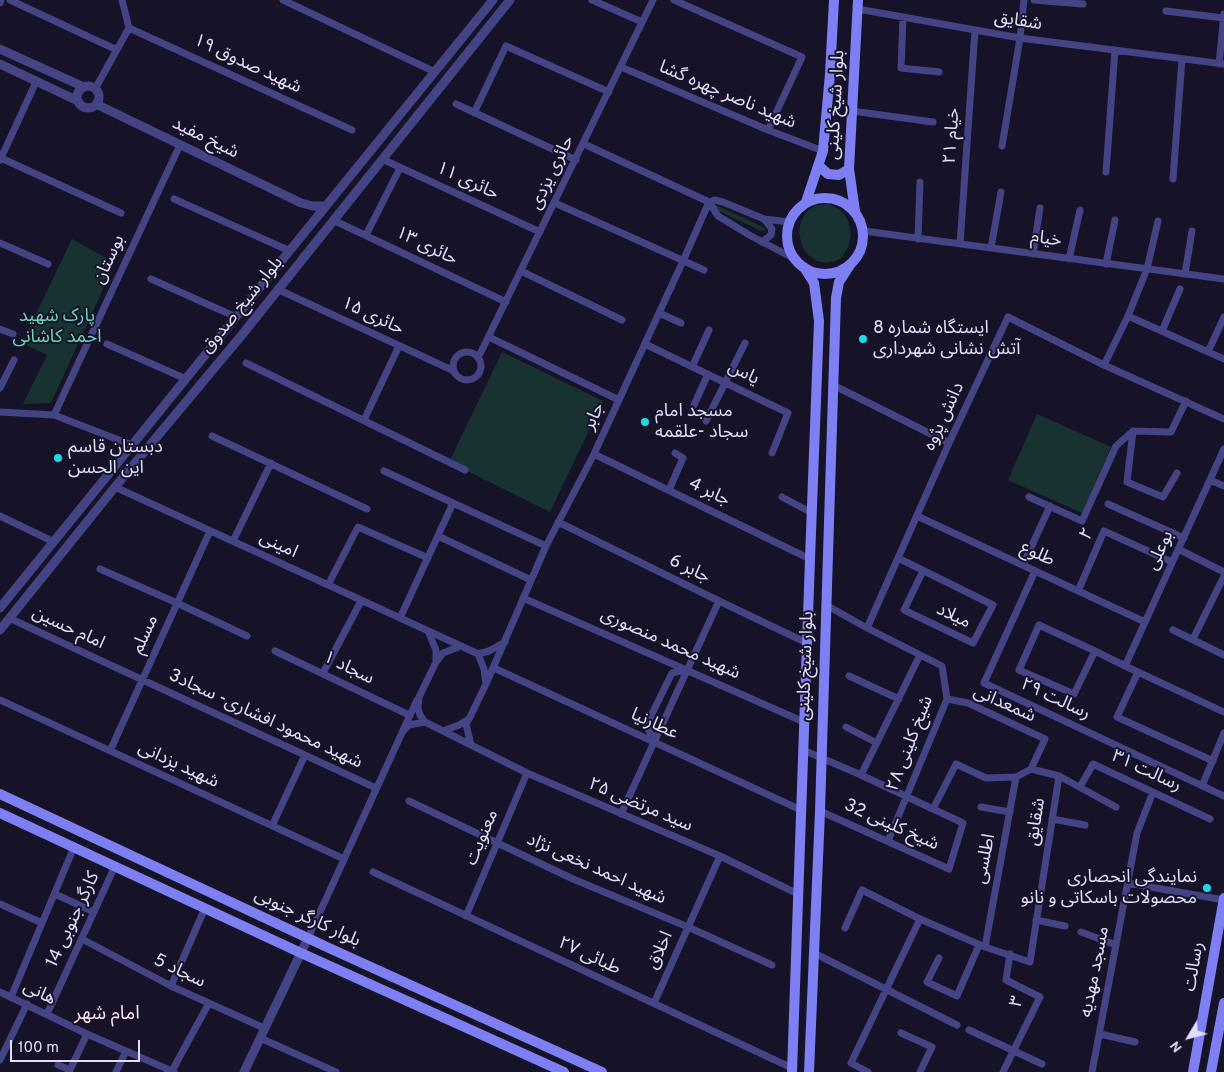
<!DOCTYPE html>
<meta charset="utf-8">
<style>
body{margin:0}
#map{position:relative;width:1224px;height:1072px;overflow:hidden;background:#161329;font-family:Overpass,sans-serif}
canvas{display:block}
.north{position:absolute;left:1164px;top:1012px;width:50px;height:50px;-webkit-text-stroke:4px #161329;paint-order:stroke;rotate:233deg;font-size:14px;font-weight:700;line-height:20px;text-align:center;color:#e1defc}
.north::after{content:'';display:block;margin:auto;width:18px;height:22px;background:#e1defc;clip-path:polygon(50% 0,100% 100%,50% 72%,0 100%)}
.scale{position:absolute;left:10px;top:1040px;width:130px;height:22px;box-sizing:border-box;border:2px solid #e1defc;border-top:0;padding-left:6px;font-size:15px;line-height:18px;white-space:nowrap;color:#e1defc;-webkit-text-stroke:4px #161329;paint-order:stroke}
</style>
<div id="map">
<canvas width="1224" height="1072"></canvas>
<div class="north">N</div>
<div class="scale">100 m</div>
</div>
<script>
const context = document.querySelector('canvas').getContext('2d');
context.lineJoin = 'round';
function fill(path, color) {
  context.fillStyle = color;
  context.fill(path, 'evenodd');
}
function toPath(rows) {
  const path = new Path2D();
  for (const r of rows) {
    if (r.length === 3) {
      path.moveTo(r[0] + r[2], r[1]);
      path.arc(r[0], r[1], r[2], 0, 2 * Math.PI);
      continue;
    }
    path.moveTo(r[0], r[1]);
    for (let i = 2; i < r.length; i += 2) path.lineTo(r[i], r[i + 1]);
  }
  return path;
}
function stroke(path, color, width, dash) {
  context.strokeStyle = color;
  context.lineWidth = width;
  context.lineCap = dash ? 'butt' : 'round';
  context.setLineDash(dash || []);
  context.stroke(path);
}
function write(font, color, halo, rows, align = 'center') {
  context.font = font + ' Overpass,"Noto Sans Arabic",sans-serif';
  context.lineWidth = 4;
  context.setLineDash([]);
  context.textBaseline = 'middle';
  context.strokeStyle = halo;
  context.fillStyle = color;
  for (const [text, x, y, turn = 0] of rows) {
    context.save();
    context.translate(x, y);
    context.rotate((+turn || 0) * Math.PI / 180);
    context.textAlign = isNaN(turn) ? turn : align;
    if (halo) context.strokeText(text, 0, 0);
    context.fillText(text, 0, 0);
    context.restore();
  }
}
const green = toPath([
 [829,204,840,210,845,215,848,221,851,235,848,247,842,257,836,261,826,263,817,261,808,255,802,246,799,232,801,221,807,211,817,205],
 [716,205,765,228,766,230,761,231,713,208,713,206],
 [72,239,115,263,51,403,23,404,47,355,22,343],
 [502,352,603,401,550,512,449,462],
 [1037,414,1111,447,1082,513,1008,480]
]);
const minor = toPath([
 [10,0,117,50],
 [283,0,435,72],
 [592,0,642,22],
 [674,0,802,57,768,130],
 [1034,0,1083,4],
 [0,3,1,0],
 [858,9,1020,38,1224,64],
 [1166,11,1224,18],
 [903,17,901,68,939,72],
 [129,28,352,130],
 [1219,64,1224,14],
 [621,67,768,130,823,151],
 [95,89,129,28,122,0],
 [456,104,576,160],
 [852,111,933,122],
 [474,113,506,46,609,92],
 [584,144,709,202],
 [1002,146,1020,38,1024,0],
 [1,158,121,213],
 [382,159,540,232],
 [0,160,36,82],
 [1106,172,1115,50],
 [1173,179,1182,59],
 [174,199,290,251],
 [709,202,718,216,751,236,795,259],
 [709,202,715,200,723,202,764,219,789,222],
 [555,203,704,270],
 [333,220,506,302],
 [864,231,1224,279],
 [366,235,400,168],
 [918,239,920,182],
 [762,242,771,235,772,229,764,219],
 [0,243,48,264],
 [960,244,975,30],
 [991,248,1001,192],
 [1033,254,1040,208],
 [1069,259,1080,210],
 [1106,264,1115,220],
 [521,271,622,320],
 [1185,274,1192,231],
 [151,279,236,317],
 [277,289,454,371],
 [659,313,681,323],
 [1128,316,1224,359],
 [0,329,13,334],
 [1162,331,1180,289],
 [489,337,619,400],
 [107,344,186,379],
 [645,344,788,413,772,453],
 [1208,352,1224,317],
 [467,366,14],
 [478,358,653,0],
 [246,363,465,470],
 [1104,365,1128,316,1147,269,1158,221],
 [692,367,709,330],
 [833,385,949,443],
 [0,388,14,360],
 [694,405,708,374],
 [0,412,54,415,132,445],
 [54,415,180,145],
 [364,420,399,346],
 [706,421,745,343],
 [212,436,367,509],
 [594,454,810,559],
 [384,471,546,546],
 [1177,473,1163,497,1127,482,1133,431,1171,432,1186,401],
 [1210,480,1224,486],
 [115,487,461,646],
 [669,490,683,458,675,453],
 [782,497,812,513],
 [1029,497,1082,521,1116,446,1133,431],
 [1108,504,1184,538],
 [0,516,54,542],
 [917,516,1145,622],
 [558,522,719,601,807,643],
 [438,536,531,580],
 [233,541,271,463],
 [1178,549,1224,572],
 [898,558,993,605,973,643,904,610,923,571],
 [1023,565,1050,506],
 [100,569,177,603,247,636],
 [1035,571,984,683,1224,796],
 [328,585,358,527,428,558],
 [1078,591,1104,531,1172,562],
 [523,598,804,722],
 [826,605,867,628,942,666,947,699,888,841],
 [9,618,376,788],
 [400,618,453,503],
 [867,628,949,443,1008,317,1104,365,1224,419],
 [1173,630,1224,655],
 [428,631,436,650,436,662],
 [1193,639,1224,576],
 [275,651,409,715],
 [1095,651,1074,694,1019,670,1039,625,1095,651,1125,666,1224,712],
 [478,654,489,651,505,642],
 [1125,666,1224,449],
 [494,668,801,810],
 [1138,672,1117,717,1213,761],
 [323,673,361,601],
 [849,676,899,699],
 [486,684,546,546,594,454,683,261,709,202],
 [947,699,968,703,1045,739,1031,769],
 [0,700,344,859],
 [469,719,466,724,471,745],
 [846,727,877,743],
 [403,731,409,725,425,722],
 [443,731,459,725,469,719,486,684,484,669,478,654,461,646,443,653,436,662,419,697,418,708,420,715,425,722,527,773,720,856,798,894],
 [655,741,646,726,672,673,688,669],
 [803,750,861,775,933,809,956,764,986,778,1016,777,1031,769,1059,776,1116,807],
 [110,751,210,531],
 [861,775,920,655],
 [1202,786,1224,733],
 [1080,787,1093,764,1210,819],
 [409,801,573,879,688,927,772,965],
 [981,807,1010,812],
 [820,811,949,869,963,823,933,809],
 [621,814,719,601],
 [1052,819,1085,825],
 [272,826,305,755],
 [373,872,792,1068],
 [1128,883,1224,900],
 [55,894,94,912],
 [0,904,42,923],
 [466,916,527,773],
 [920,919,985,947,1030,962,1059,776],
 [1036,920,1065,926],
 [845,928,862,890,920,919,851,1063,868,1072],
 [1081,932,1116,945],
 [308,938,417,700],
 [82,939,171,986,264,1028],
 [985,947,1016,777],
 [814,953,957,1025],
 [939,958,927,982,957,996,979,945],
 [171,986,205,908],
 [0,992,87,1034,174,1072],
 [11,997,74,847],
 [654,1003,720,856],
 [47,1014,115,866],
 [969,1030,1042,1064],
 [901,1033,932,1047,920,1072],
 [1100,1034,1135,1042],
 [260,1038,336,1072],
 [0,1060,27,1004],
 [58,1065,70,1070,87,1034],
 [172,1071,209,1003],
 [116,1072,126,1051],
 [1003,1072,1040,997,1006,980,1010,954],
 [1092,1072,1137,833,1153,792]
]);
const tertiary = toPath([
 [0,49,84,87],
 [0,64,78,101],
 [88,97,11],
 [96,104,301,203,313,206,326,206],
 [0,608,493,0],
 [0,630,115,487,241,336,510,0],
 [244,1072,308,938]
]);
const secondary = toPath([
 [819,166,828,174,839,175,849,169],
 [825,236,38],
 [806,202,823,151,830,74,834,0],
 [855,211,849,169,858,0],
 [0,794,329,948,602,1072],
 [0,813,301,953,564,1072],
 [792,1072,810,559,819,321,814,283,804,267],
 [809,1072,820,811,836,298,839,282,850,265],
 [1193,1072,1224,898],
 [1211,1072,1224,1003]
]);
const markers = [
 [863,339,5,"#1ddae9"],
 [645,422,5,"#1ddae9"],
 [58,458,5,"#1ddae9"],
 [1207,888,5,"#1ddae9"]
];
const streetNames = [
 ["شقایق",1018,22,9],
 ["شهید صدوق ۱۹",247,65,25],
 ["شهید ناصر چهره گشا",727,96,23],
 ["بلوار شیخ کلینی",837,105,-87],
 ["خیام ۲۱",953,136,-86],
 ["شیخ مفید",205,139,26],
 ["حائری یزدی",553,173,-64],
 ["حائری ۱۱",467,182,25],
 ["خیام",1046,240,8],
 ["حائری ۱۳",426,247,26],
 ["بوستان",110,260,-65],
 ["بلوار شیخ صدوق",243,306,-51],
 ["حائری ۱۵",372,317,25],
 ["یاس",743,374,26],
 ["جابر",595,417,-65],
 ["دانش پژوه",945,417,-65],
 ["جابر 4",709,493,26],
 ["۲",1088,535,-57],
 ["امینی",278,546,25],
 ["بوعلی",1161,551,-65],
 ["طلوع",1037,555,25],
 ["جابر 6",689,570,26],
 ["میلاد",953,617,26],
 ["امام حسین",68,629,25],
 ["مسلم",146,635,-65],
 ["شهید محمد منصوری",670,645,24],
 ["بلوار شیخ کلینی",807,666,-88],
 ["سجاد ۱",348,669,26],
 ["رسالت ۲۹",1055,700,25],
 ["شمعدانی",1004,705,24],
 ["شهید محمود افشاری- سجاد3",265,720,25],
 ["عطارنیا",654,725,25],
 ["شیخ کلینی ۲۸",911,744,-69],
 ["شهید یزدانی",178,766,25],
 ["رسالت ۳۱",1146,772,25],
 ["۲۵ سید مرتضی",640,806,23],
 ["شقایق",1037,822,-81],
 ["شیخ کلینی 32",891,826,24],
 ["معنویت",483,838,-67],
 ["اطلسی",986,859,-79],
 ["شهید احمد نخعی نژاد",596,870,24],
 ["بلوار کارگر جنوبی",307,919,25],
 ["کارگر جنوبی 14",74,920,-65],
 ["اخلاق",661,951,-66],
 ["طبائی ۲۷",589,957,25],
 ["رسالت",1195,967,-80],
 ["سجاد 5",179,972,26],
 ["مسجد مهدیه",1096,972,-79],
 ["هانی",39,994,26],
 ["۳",1018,1002,-73]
];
const parkNames = [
 ["پارک شهید",57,317],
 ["احمد کاشانی",57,338]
];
const poiNames = [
 ["ایستگاه شماره 8",873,329],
 ["آتش نشانی شهرداری",873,350],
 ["مسجد امام",655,412],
 ["سجاد -علقمه",655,433],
 ["دبستان قاسم",68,448],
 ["این الحسن",68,469],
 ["نمایندگی انحصاری",1197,878,"right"],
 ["محصولات باسکاتی و نانو",1197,899,"right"]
];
const neighbourhoodNames = [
 ["امام شهر",107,1015]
];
fill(green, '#173230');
stroke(minor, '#444383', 7);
stroke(tertiary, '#444383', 9);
stroke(secondary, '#7e7ff2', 10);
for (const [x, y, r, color] of markers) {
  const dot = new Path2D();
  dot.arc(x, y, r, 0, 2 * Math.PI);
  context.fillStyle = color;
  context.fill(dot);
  stroke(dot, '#161329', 2);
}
write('18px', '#e1defc', '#161329', streetNames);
write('18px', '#70d6ba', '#161329', parkNames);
write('18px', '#e1defc', '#161329', poiNames, 'left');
write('19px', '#fce0f3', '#161329', neighbourhoodNames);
</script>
